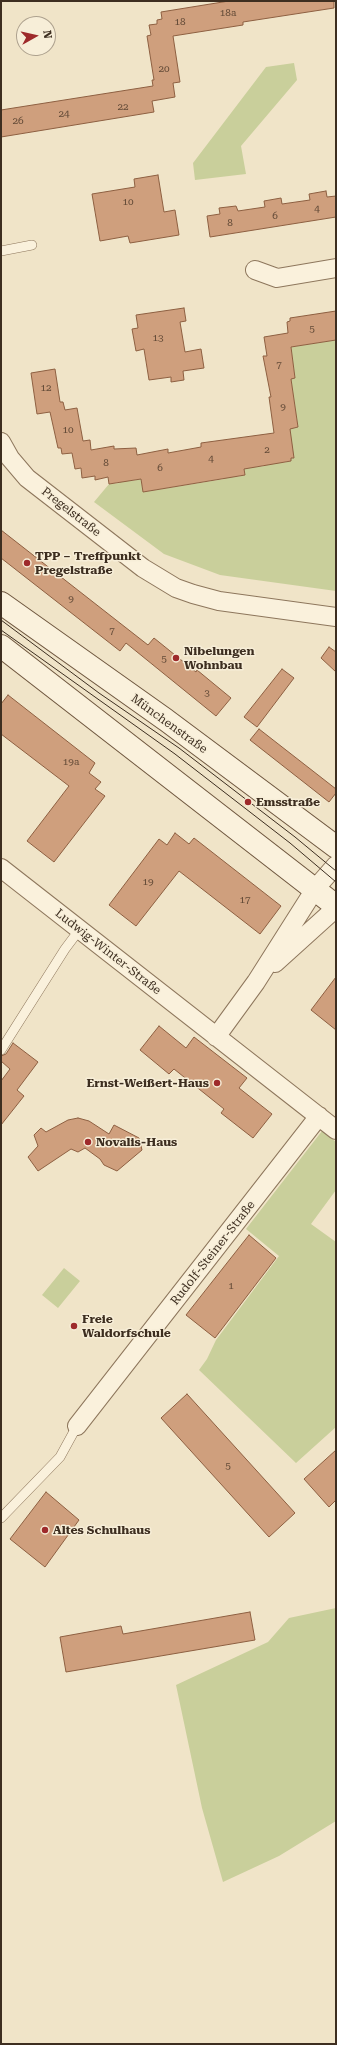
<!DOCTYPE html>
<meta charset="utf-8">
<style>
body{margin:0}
#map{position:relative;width:337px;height:2045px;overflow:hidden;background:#f0e4c8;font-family:"Roboto Serif",serif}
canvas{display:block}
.frame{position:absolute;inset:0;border:2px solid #3d2e20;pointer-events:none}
.north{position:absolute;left:16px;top:16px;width:40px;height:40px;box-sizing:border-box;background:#f7eed8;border:1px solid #ada18e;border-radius:50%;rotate:82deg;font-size:11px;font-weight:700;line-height:16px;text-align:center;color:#3d2e20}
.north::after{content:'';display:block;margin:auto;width:14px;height:18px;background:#9e2a2b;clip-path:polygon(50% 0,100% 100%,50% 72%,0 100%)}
</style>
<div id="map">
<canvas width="337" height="2045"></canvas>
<div class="frame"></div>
<div class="north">N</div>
</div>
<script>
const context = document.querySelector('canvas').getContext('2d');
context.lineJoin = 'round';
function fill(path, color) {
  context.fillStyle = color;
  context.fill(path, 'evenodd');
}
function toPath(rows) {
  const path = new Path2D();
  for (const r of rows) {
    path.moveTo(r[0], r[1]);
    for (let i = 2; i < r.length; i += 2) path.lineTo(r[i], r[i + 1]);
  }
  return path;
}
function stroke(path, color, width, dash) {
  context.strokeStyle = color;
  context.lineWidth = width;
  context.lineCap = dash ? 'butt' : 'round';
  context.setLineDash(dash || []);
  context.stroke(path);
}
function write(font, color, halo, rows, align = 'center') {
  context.font = font + ' "Roboto Serif",serif';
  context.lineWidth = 3;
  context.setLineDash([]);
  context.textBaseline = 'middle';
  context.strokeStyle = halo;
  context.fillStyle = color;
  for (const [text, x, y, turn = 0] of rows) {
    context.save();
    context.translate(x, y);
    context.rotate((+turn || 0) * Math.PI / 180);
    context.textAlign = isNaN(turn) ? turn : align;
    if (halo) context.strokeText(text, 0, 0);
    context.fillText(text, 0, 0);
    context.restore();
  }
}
const green = toPath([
 [294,63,297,80,241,146,246,174,195,180,193,163,266,67],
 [336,340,336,591,220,575,164,554,94,502,109,484,120,483,119,476,129,474,131,481,141,479,143,492,224,479,234,469,236,477,245,475,243,464,256,467,264,466,264,462,281,460,282,463,291,461,291,458,294,458,287,429,298,427,291,379,295,378,291,347],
 [322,1131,336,1142,336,1190,311,1224,336,1242,336,1427,296,1463,199,1370,207,1359,216,1340,279,1256,246,1229],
 [64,1268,80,1281,58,1308,42,1295],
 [336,1608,336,1821,279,1856,223,1882,202,1808,176,1685,268,1642,289,1618]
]);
const building = toPath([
 [229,1,334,1,334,8,243,22,243,25,173,36,180,82,173,83,175,97,152,101,154,112,1,137,1,110,153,86,152,80,154,80,147,36,151,35,149,25,157,24,157,20,162,19,161,12,229,1],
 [158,175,164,212,175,210,179,235,130,243,128,236,100,241,92,194,135,187,134,179,158,175],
 [326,191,327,197,336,196,336,217,210,237,207,216,220,214,219,208,236,206,238,211,265,207,264,201,281,198,282,204,310,200,309,194,326,191],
 [184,308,186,321,180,322,185,352,201,349,204,368,183,371,184,380,171,382,171,377,149,380,144,349,136,351,132,329,138,328,136,315,184,308],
 [336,311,336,340,291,347,295,378,291,379,298,427,290,429,294,458,291,458,291,461,244,469,245,475,143,492,141,479,109,484,108,477,95,480,95,476,82,478,81,468,75,469,72,453,62,454,61,448,58,448,50,412,37,414,31,373,55,369,60,402,63,402,65,410,77,408,83,441,90,440,91,450,114,446,114,449,136,448,137,455,168,449,168,453,201,447,201,443,274,433,269,397,271,397,263,356,267,356,264,337,288,333,287,322,290,321,290,318,336,311],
 [1,530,148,645,154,638,196,672,197,670,231,698,216,716,126,643,120,651,1,558,1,530],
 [329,647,336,652,336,672,321,658,329,647],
 [282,669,294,678,257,727,244,717,282,669],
 [8,695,95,763,89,773,101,782,95,789,105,796,54,862,27,841,69,786,1,734,1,704,8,695],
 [259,729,336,789,336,793,329,802,250,740,259,729],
 [175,833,189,844,194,838,281,906,260,934,179,871,136,926,109,905,159,839,167,845,175,833],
 [336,977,336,1030,311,1010,336,977],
 [159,1026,186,1048,194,1037,247,1078,239,1088,272,1114,253,1138,221,1113,224,1109,174,1069,169,1074,140,1050,159,1026],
 [13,1043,38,1062,17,1090,24,1096,1,1125,1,1081,10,1069,1,1061,1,1056,6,1054,13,1043],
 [78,1118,89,1121,109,1134,114,1125,139,1138,142,1150,117,1171,104,1165,100,1159,85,1148,78,1152,71,1149,38,1171,28,1157,38,1146,34,1135,41,1128,46,1132,68,1120,78,1118],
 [249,1235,276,1258,215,1338,186,1315,249,1235],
 [187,1394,295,1513,269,1537,161,1418,187,1394],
 [336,1450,336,1500,329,1507,304,1479,336,1450],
 [46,1492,79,1520,45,1567,10,1539,46,1492],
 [250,1612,255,1640,66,1672,60,1637,121,1626,123,1634,250,1612]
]);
const service = toPath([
 [1,251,32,245],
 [1,1050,65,949,80,929],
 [1,1518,60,1457,77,1426]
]);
const minor = toPath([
 [255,270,277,278,336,268],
 [1,442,10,458,27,478,143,568,176,588,193,594,219,601,336,617],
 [1,868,336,1130],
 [275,963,336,908],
 [216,1037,256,982,315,889,336,865],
 [77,1426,319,1116]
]);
const secondary = toPath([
 [1,603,166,720,336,847],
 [1,646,336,906]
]);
const tram = toPath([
 [1,620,99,693,179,748,295,837,336,871],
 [1,630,175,754,290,843,336,882]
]);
const markers = [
 [27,563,4,"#9e2a2b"],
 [176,658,4,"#9e2a2b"],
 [248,802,4,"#9e2a2b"],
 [217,1083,4,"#9e2a2b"],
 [88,1142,4,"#9e2a2b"],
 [74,1326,4,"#9e2a2b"],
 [45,1530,4,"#9e2a2b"]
];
const numberNames = [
 ["18a",228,13],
 ["18",180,22],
 ["20",164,69],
 ["22",123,107],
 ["24",64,114],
 ["26",18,121],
 ["10",128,202],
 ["4",317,209],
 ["6",275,216],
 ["8",230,223],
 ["5",312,329],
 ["13",158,338],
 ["7",279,365],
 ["12",46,388],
 ["9",283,407],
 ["10",68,430],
 ["2",267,450],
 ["4",211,459],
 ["8",106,463],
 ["6",160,468],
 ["9",71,599],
 ["7",112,631],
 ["5",164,659],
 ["3",207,693],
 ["19a",71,762],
 ["19",148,882],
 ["17",245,900],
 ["1",231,1286],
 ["5",228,1466]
];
const streetNames = [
 ["Pregelstraße",71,512,38],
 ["Münchenstraße",169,724,36],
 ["Ludwig-Winter-Straße",108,952,38],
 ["Rudolf-Steiner-Straße",213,1253,-52]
];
const poiNames = [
 ["TPP – Treffpunkt",35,556],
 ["Pregelstraße",35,570],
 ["Nibelungen",184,651],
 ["Wohnbau",184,665],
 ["Emsstraße",256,802],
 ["Ernst-Weißert-Haus",209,1083,"right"],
 ["Novalis-Haus",96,1142],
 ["Freie",82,1319],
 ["Waldorfschule",82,1333],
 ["Altes Schulhaus",53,1530]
];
fill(green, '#c9cf9b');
fill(building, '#cf9f7d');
stroke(building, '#8d5f41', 1);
stroke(service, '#8d765c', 10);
stroke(minor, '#8d765c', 20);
stroke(secondary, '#6f573f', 24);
stroke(service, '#faf1dc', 9);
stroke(minor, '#faf1dc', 18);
stroke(secondary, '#faf1dc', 22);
stroke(tram, '#3d2e20', 1);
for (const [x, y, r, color] of markers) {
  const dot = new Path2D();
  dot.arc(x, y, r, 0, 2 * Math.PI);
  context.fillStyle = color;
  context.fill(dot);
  stroke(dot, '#f7eed8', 1.5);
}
write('10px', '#624a37', null, numberNames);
write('12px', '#3d2e20', '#f7eed8', streetNames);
write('bold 12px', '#3d2e20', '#f7eed8', poiNames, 'left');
</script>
